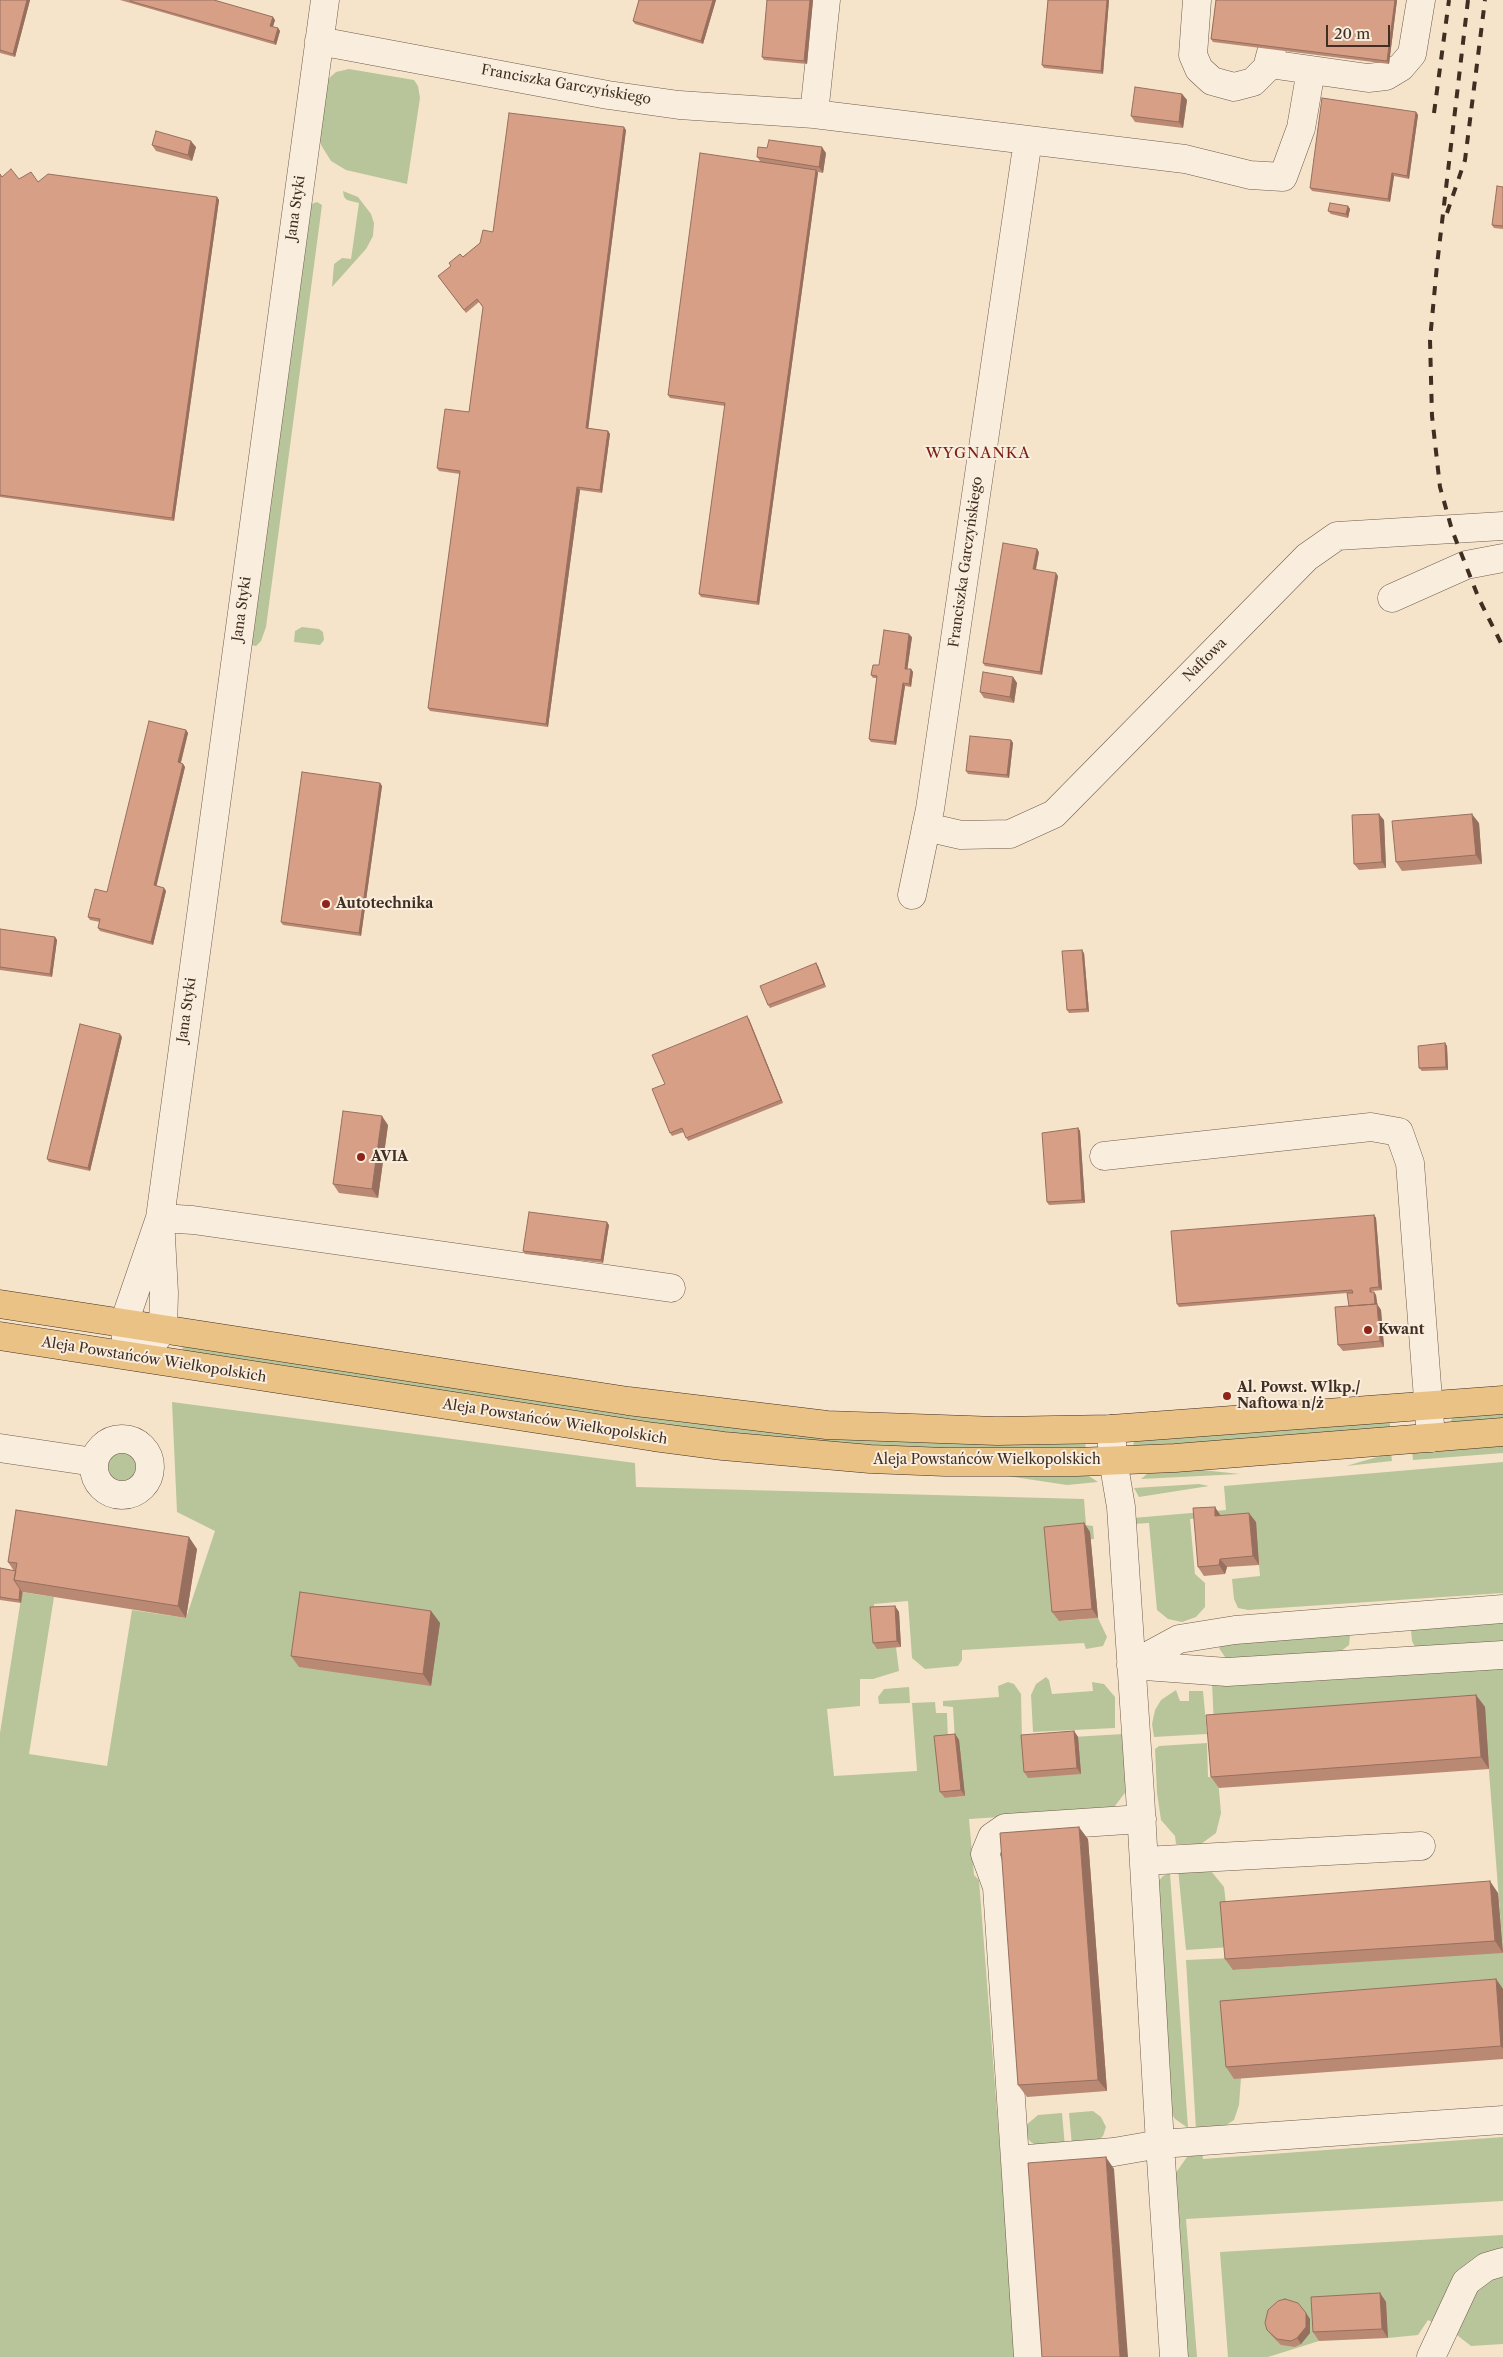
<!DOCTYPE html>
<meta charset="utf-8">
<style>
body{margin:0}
#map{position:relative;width:1503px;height:2357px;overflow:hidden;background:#f6e4ca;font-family:"Libre Caslon Text",serif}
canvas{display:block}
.scale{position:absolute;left:1326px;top:25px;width:64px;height:22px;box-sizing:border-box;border:2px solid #402e22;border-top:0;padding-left:6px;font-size:15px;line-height:18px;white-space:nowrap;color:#402e22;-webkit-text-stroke:4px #f9eddd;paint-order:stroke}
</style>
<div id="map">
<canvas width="1503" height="2357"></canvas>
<div class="scale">20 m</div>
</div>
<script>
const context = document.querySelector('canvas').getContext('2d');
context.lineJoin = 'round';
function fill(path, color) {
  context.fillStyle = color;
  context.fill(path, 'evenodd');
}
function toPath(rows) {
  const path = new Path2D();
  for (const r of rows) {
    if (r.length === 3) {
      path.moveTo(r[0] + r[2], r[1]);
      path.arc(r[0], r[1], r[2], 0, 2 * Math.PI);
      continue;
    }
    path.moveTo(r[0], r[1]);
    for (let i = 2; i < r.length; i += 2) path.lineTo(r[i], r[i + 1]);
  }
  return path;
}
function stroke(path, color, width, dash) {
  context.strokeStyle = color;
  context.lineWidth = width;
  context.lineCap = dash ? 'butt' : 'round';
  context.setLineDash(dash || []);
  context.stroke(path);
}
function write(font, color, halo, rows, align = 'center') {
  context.font = font + ' "Libre Caslon Text",serif';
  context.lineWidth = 4;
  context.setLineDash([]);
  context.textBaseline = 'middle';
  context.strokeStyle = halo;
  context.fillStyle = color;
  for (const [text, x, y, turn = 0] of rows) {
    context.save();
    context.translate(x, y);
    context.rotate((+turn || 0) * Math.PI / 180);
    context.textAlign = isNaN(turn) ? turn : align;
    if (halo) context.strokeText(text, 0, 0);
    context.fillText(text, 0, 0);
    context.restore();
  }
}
const green = toPath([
 [349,69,414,80,418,86,420,98,407,184,346,170,331,161,321,145,318,129,326,81,336,72],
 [343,191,358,197,371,214,374,223,373,236,366,249,332,287,334,264,342,258,351,259,359,203,347,200,344,197],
 [317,202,322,205,266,627,261,641,256,646,251,645,311,204],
 [302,627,319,629,323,632,324,640,320,645,294,642,295,631],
 [182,1345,1085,1441,1086,1450,885,1448,768,1438,648,1423,183,1351],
 [172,1402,635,1463,636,1487,1084,1499,1086,1525,1093,1526,1094,1539,1056,1542,1062,1621,1098,1618,1107,1637,1103,1646,1086,1649,1084,1643,962,1650,962,1660,958,1666,925,1669,912,1658,908,1601,874,1604,877,1648,896,1647,899,1671,873,1679,860,1679,860,1706,827,1709,834,1776,917,1771,912,1703,935,1702,936,1713,947,1713,948,1741,945,1798,965,1796,955,1741,953,1707,943,1706,943,1701,999,1697,998,1686,1008,1682,1014,1684,1021,1694,1022,1740,1123,1734,1127,1790,1115,1806,1108,1810,969,1819,974,1875,979,1880,1016,2357,0,2357,0,1733,22,1592,54,1597,29,1754,107,1766,132,1610,186,1618,215,1531,177,1512],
 [1503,1412,1503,1420,1453,1424,1451,1421,1453,1416],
 [1390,1421,1390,1429,1137,1447,1133,1444,1136,1439],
 [1503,1443,1503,1453,1413,1460,1412,1451],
 [121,1466,18],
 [1391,1453,1392,1461,1346,1466],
 [1503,1462,1503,1593,1248,1610,1238,1608,1234,1599,1232,1579,1260,1576,1259,1565,1221,1525,1220,1516,1190,1519,1195,1574,1205,1583,1205,1607,1196,1617,1182,1622,1168,1619,1157,1610,1149,1523,1133,1524,1133,1518,1226,1510,1224,1486],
 [1193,1469,1240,1474,1141,1479,1148,1473],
 [1078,1473,1089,1476,1098,1482,1067,1485,1007,1476,1009,1474],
 [1199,1484,1209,1486,1139,1497,1134,1488],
 [1503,1615,1503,1647,1415,1647,1412,1641,1411,1629],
 [1341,1631,1350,1636,1349,1645,1340,1652,1227,1660,1219,1648,1224,1640],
 [1503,1663,1503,1999,1235,2017,1241,2078,1239,2105,1234,2120,1223,2127,1196,2130,1186,1960,1232,1958,1234,1970,1503,1952,1484,1707,1214,1727,1212,1682],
 [1046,1677,1049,1680,1052,1694,1093,1691,1092,1682,1104,1684,1115,1697,1115,1728,1033,1732,1031,1695,1036,1684],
 [909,1687,910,1703,879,1704,878,1697,884,1689],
 [1176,1690,1180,1701,1189,1701,1189,1691,1203,1691,1207,1734,1154,1737,1152,1724,1155,1710,1161,1700],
 [1207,1743,1208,1777,1218,1778,1221,1813,1216,1833,1201,1844,1176,1844,1175,1836,1161,1820,1157,1793,1155,1749,1159,1746],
 [1178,1869,1211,1871,1224,1887,1231,1947,1186,1950],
 [1170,1873,1188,2128,1175,2119,1169,2110,1156,1884,1163,1876],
 [1093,2111,1101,2117,1106,2127,1103,2136,1093,2145,1072,2146,1069,2113],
 [1062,2113,1065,2147,1042,2148,1032,2143,1024,2135,1025,2126,1038,2115],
 [1503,2137,1503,2201,1186,2219,1197,2357,1187,2357,1175,2174,1187,2157,1202,2153,1203,2159],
 [1503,2235,1503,2252,1434,2323,1428,2320,1418,2335,1388,2338,1386,2303,1317,2306,1319,2341,1268,2357,1228,2357,1220,2252],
 [1503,2272,1503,2344,1471,2346,1453,2332,1470,2296,1485,2280]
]);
const minor = toPath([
 [1197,0,1193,55,1199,69,1212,81,1234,87,1253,82,1267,68,1272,49],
 [319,41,608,95,679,105,814,114,1028,140,1185,159,1250,175,1283,177,1301,128,1311,70],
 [1269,64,1368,78,1386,76,1401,67,1412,54,1421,0],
 [814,114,826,0],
 [1392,598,1466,565,1503,558],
 [926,827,961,835,1010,834,1054,814,1307,557,1337,536,1503,526],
 [912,895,930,809,1028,140],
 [1104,1156,1371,1127,1399,1132,1410,1163,1431,1438],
 [160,1218,164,1293,163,1329,151,1346,138,1357,126,1338,124,1323,160,1218,325,0],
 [160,1218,193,1220,671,1288],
 [1111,1429,1113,1460,1121,1507,1140,1794,1160,2144,1174,2357],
 [122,1467,28],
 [0,1448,94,1462],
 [1131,1665,1179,1639,1235,1630,1503,1609],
 [1131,1665,1227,1672,1503,1655],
 [1144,1861,1421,1846],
 [1015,2160,1114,2152,1160,2144,1503,2120],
 [1028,2357,997,1887,985,1854,992,1837,1005,1828,1142,1819],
 [1431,2357,1466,2282,1486,2267,1503,2262]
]);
const major = toPath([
 [0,1304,628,1401,827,1425,997,1431,1111,1429,1503,1400],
 [0,1336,654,1437,723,1446,870,1459,945,1462,1077,1462,1175,1458,1503,1432]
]);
const rail = toPath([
 [1468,0,1437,265,1430,340,1432,416,1440,487,1452,530,1479,599,1503,647],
 [1434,113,1449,0],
 [1447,213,1465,160,1485,0]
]);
const wall = toPath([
 [0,0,30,0,15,57,0,53],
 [120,0,214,0,275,20,273,27,278,28,280,31,276,45],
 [639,0,716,0,703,44,635,24,633,21],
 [767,0,813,0,807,64,764,60,762,57],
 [1048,0,1109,0,1103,74,1044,68,1042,65],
 [1216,0,1397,0,1389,64,1213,42,1211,39],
 [1182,94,1187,100,1183,128,1135,122,1131,116],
 [1416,112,1418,115,1409,179,1394,176,1390,202,1312,191,1310,188],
 [626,130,588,428,608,431,610,434,602,493,580,490,548,727,430,711,428,708,460,474,439,471,437,468,469,412,483,307,479,302,466,313,438,276,480,243,493,232],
 [152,145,196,147,192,161,156,151],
 [826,153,823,173,818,172,759,605,701,597,699,594,725,406,670,398,668,395,760,161,757,157],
 [0,174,2,177,38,182,217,197,219,200,174,521,0,497],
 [1503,187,1503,229,1494,228,1492,225],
 [1348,206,1350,209,1348,218,1331,214,1328,211],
 [1039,552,1036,570,1058,576,1042,675,985,666,983,663],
 [912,637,907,669,911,669,913,672,911,687,905,686,896,745,871,742,869,739,877,678,873,678,871,675,879,665],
 [1013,677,1017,683,1014,703,984,698,980,692],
 [186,730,188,733,181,763,183,764,185,767,156,886,164,888,166,891,153,945,100,931,98,928,100,922,90,920,88,917,107,892],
 [1011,740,1013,743,1009,778,968,774,966,771],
 [380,783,382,786,361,936,283,925,281,922],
 [1384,820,1386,868,1359,870,1354,864],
 [1479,823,1482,864,1402,871,1396,862],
 [0,929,55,937,57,940,52,977,0,970],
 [1084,953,1089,1012,1069,1013,1067,1010],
 [816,963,818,966,826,987,770,1008,768,1005],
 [749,1019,783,1103,688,1141,684,1132,672,1136,670,1133,665,1084],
 [122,1037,90,1171,49,1162,47,1159],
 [1445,1043,1447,1046,1448,1070,1422,1071,1419,1068],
 [388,1125,378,1198,339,1193,333,1184],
 [1078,1128,1080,1131,1085,1203,1049,1205,1047,1202],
 [1374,1215,1376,1218,1382,1290,1372,1291,1372,1292,1374,1292,1376,1295,1377,1304,1381,1310,1384,1347,1343,1351,1338,1345,1349,1306,1347,1293,1179,1307,1177,1304],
 [609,1225,603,1263,525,1254,523,1251],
 [1221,1516,1256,1522,1259,1565,1227,1567,1225,1574,1204,1576,1198,1567],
 [1084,1523,1090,1532,1098,1618,1059,1621,1052,1612],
 [197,1549,186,1618,23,1592,21,1603,0,1600,0,1568,14,1571,8,1562],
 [895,1606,899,1612,901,1647,877,1649,873,1643],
 [431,1611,440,1623,431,1686,299,1667,291,1656],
 [1476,1695,1485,1707,1489,1769,1219,1788,1211,1777],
 [1074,1731,1078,1737,1081,1774,1028,1778,1024,1772],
 [955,1734,959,1740,965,1796,945,1798,940,1792],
 [1088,1839,1107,2091,1027,2097,1018,2085],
 [1498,1893,1503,1953,1233,1970,1225,1959],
 [1496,1979,1503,1989,1503,2059,1234,2079,1226,2067],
 [1380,2293,1386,2302,1388,2338,1319,2341,1313,2332],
 [1306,2313,1310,2319,1310,2333,1301,2344,1295,2347,1281,2345,1272,2336,1267,2330]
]);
const shadedWall = toPath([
 [27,0,30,0,15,57,13,54],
 [713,0,716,0,703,44,701,41],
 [810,0,813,0,807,64,804,61],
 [1107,0,1109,0,1103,74,1101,71],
 [1395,0,1397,0,1389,64,1387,61],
 [273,17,275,20,272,29,270,26],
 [278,28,280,31,276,45,274,42],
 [1182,94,1187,100,1183,128,1179,122],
 [1416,112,1418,115,1409,179,1407,176],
 [624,127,626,130,588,431,586,428],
 [191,141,196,147,192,161,188,155],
 [822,147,826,153,823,173,819,167],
 [816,170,818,173,759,605,757,602],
 [1392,173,1394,176,1390,202,1388,199],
 [217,197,219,200,174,521,172,518],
 [1348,206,1350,209,1348,218,1346,214],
 [608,431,610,434,602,493,600,490],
 [577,487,580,490,548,727,546,724],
 [1037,549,1039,552,1035,572,1033,569],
 [1056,573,1058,576,1042,675,1040,672],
 [909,634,912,637,907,672,905,669],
 [911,669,913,672,911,687,909,684],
 [1013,677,1017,683,1014,703,1010,697],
 [903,683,905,686,896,745,894,742],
 [186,730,188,733,180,765,178,762],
 [1011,740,1013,743,1009,778,1007,775],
 [183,764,185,767,156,888,154,885],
 [380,783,382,786,361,936,359,933],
 [1379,814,1384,820,1386,868,1382,862],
 [1472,814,1479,823,1482,864,1476,855],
 [164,888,166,891,153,945,151,942],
 [55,937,57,940,52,977,50,974],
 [1082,950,1084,953,1089,1012,1087,1009],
 [816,963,818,966,826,987,824,984],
 [747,1016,749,1019,783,1103,781,1100],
 [120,1034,122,1037,90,1171,88,1168],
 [1445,1043,1447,1046,1448,1070,1446,1067],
 [382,1116,388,1125,378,1198,372,1189],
 [1078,1128,1080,1131,1085,1203,1082,1200],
 [1374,1215,1376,1218,1382,1290,1379,1287],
 [607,1222,609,1225,603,1263,601,1260],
 [1374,1292,1376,1295,1378,1309,1375,1306],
 [1377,1304,1381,1310,1384,1347,1380,1341],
 [1215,1507,1221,1516,1215,1516],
 [1249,1513,1256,1522,1259,1565,1253,1556],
 [1084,1523,1090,1532,1098,1618,1092,1609],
 [189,1537,197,1549,186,1618,178,1606],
 [1220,1559,1227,1567,1225,1574,1219,1565],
 [20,1589,22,1592,21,1603,19,1600],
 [895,1606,899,1612,901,1647,897,1641],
 [431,1611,440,1623,431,1686,423,1674],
 [1476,1695,1485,1707,1489,1769,1481,1757],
 [1074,1731,1078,1737,1081,1774,1077,1768],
 [955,1734,959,1740,965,1796,961,1790],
 [1079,1827,1088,1839,1107,2091,1098,2080],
 [1490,1881,1498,1893,1503,1953,1495,1941],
 [1496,1979,1503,1989,1503,2049,1501,2046],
 [1106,2157,1114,2169,1128,2357,1120,2357],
 [1380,2293,1386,2302,1388,2338,1382,2329],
 [1306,2313,1310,2319,1310,2333,1301,2344,1297,2338]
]);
const building = toPath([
 [0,0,27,0,13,54,0,50,0,0],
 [131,0,214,0,273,17,270,26,278,28,274,42,130,1,131,0],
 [639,0,713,0,701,41,633,21,639,0],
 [767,0,810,0,804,61,762,57,767,0],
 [1048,0,1107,0,1101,71,1042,65,1048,0],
 [1216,0,1395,0,1387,61,1211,39,1216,0],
 [1135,87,1182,94,1179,122,1131,116,1135,87],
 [1322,98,1416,112,1407,176,1392,173,1388,199,1310,188,1322,98],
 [509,113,624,127,586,428,608,431,600,490,577,487,546,724,428,708,460,471,437,468,445,409,469,412,483,307,477,299,464,310,438,276,451,266,449,263,460,254,463,257,480,243,483,230,493,232,509,113],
 [156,131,191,141,188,155,152,145,156,131],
 [769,140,822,147,819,167,757,157,758,147,767,148,769,140],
 [700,153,816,170,757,602,699,594,725,403,668,395,700,153],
 [11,169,19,179,31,172,38,182,48,174,217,197,172,518,0,495,0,174,2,177,11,169],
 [1497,186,1503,187,1503,226,1492,225,1497,186],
 [1330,203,1348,206,1346,214,1328,211,1330,203],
 [1003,543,1037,549,1033,569,1056,573,1040,672,983,663,1003,543],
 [884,630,909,634,905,669,911,669,909,684,903,683,894,742,869,739,877,676,871,675,873,665,879,665,884,630],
 [983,672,1013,677,1010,697,980,692,983,672],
 [149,721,186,730,178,762,183,764,154,885,164,888,151,942,98,928,100,919,88,917,95,889,107,892,149,721],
 [970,736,1011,740,1007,775,966,771,970,736],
 [302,772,380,783,359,933,281,922,302,772],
 [1379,814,1382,862,1354,864,1352,815,1379,814],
 [1472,814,1476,855,1396,862,1392,821,1472,814],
 [0,929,55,937,50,974,0,967,0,929],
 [1082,950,1087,1009,1067,1010,1062,951,1082,950],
 [816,963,824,984,768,1005,760,986,816,963],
 [747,1016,781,1100,686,1138,682,1128,670,1133,652,1089,665,1084,652,1055,747,1016],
 [80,1024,120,1034,88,1168,47,1159,80,1024],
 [1445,1043,1446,1067,1419,1068,1418,1046,1445,1043],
 [343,1111,382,1116,372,1189,333,1184,343,1111],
 [1078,1128,1082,1200,1047,1202,1042,1133,1078,1128],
 [529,1212,607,1222,601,1260,523,1251,529,1212],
 [1374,1215,1379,1287,1370,1288,1370,1292,1374,1292,1375,1304,1349,1306,1347,1293,1353,1293,1352,1290,1177,1304,1171,1231,1374,1215],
 [1377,1304,1380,1341,1338,1345,1335,1307,1377,1304],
 [1215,1507,1215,1516,1249,1513,1253,1556,1220,1559,1219,1565,1198,1567,1193,1508,1215,1507],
 [16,1510,189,1537,178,1606,14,1580,17,1563,8,1562,16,1510],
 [1084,1523,1092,1609,1052,1612,1044,1527,1084,1523],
 [0,1568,16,1571,14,1580,20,1589,19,1600,0,1597,0,1568],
 [300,1592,431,1611,423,1674,291,1656,300,1592],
 [895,1606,897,1641,873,1643,870,1607,895,1606],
 [1476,1695,1481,1757,1211,1777,1206,1715,1476,1695],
 [1074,1731,1077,1768,1024,1772,1021,1735,1074,1731],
 [955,1734,961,1790,940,1792,934,1736,955,1734],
 [1079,1827,1098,2080,1018,2085,1000,1833,1079,1827],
 [1490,1881,1495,1941,1225,1959,1220,1902,1490,1881],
 [1496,1979,1501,2046,1226,2067,1220,2001,1496,1979],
 [1106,2157,1120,2357,1042,2357,1028,2163,1106,2157],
 [1380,2293,1382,2329,1313,2332,1311,2297,1380,2293],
 [1285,2299,1298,2303,1306,2313,1306,2327,1297,2338,1291,2341,1277,2339,1267,2330,1265,2323,1268,2310,1278,2301,1285,2299]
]);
const markers = [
 [326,904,5,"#8f2418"],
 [361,1157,5,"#8f2418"],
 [1368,1330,5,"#8f2418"],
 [1227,1396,5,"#8f2418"]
];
const streetNames = [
 ["Franciszka Garczyńskiego",566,85,10],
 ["Jana Styki",296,208,-82],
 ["Franciszka Garczyńskiego",966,562,-82],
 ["Jana Styki",242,609,-82],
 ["Naftowa",1205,660,-45],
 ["Jana Styki",187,1010,-82],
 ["Aleja Powstańców Wielkopolskich",154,1360,9],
 ["Aleja Powstańców Wielkopolskich",555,1422,9],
 ["Aleja Powstańców Wielkopolskich",987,1460]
];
const poiNames = [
 ["Autotechnika",336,904],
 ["AVIA",371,1157],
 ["Kwant",1378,1330],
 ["Al. Powst. Wlkp./",1237,1388],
 ["Naftowa n/ż",1237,1404]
];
const neighbourhoodNames = [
 ["WYGNANKA",978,454]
];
fill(green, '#b8c59a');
stroke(minor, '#6e5c4c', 29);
stroke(major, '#402e22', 29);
stroke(minor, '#f9eddd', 28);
stroke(major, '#ebc285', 28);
stroke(rail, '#402e22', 4, [9, 9]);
fill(wall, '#ba8974');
fill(shadedWall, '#976f5e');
fill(building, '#d89f87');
stroke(building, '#976f5e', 1);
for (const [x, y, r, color] of markers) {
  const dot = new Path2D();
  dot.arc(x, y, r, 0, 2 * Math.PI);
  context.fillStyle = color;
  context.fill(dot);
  stroke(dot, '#f9eddd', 2);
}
write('14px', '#402e22', '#f9eddd', streetNames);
write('bold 14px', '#402e22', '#f9eddd', poiNames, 'left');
context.letterSpacing = '1px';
write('15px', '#7a1f14', '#f9eddd', neighbourhoodNames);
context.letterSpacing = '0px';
</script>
